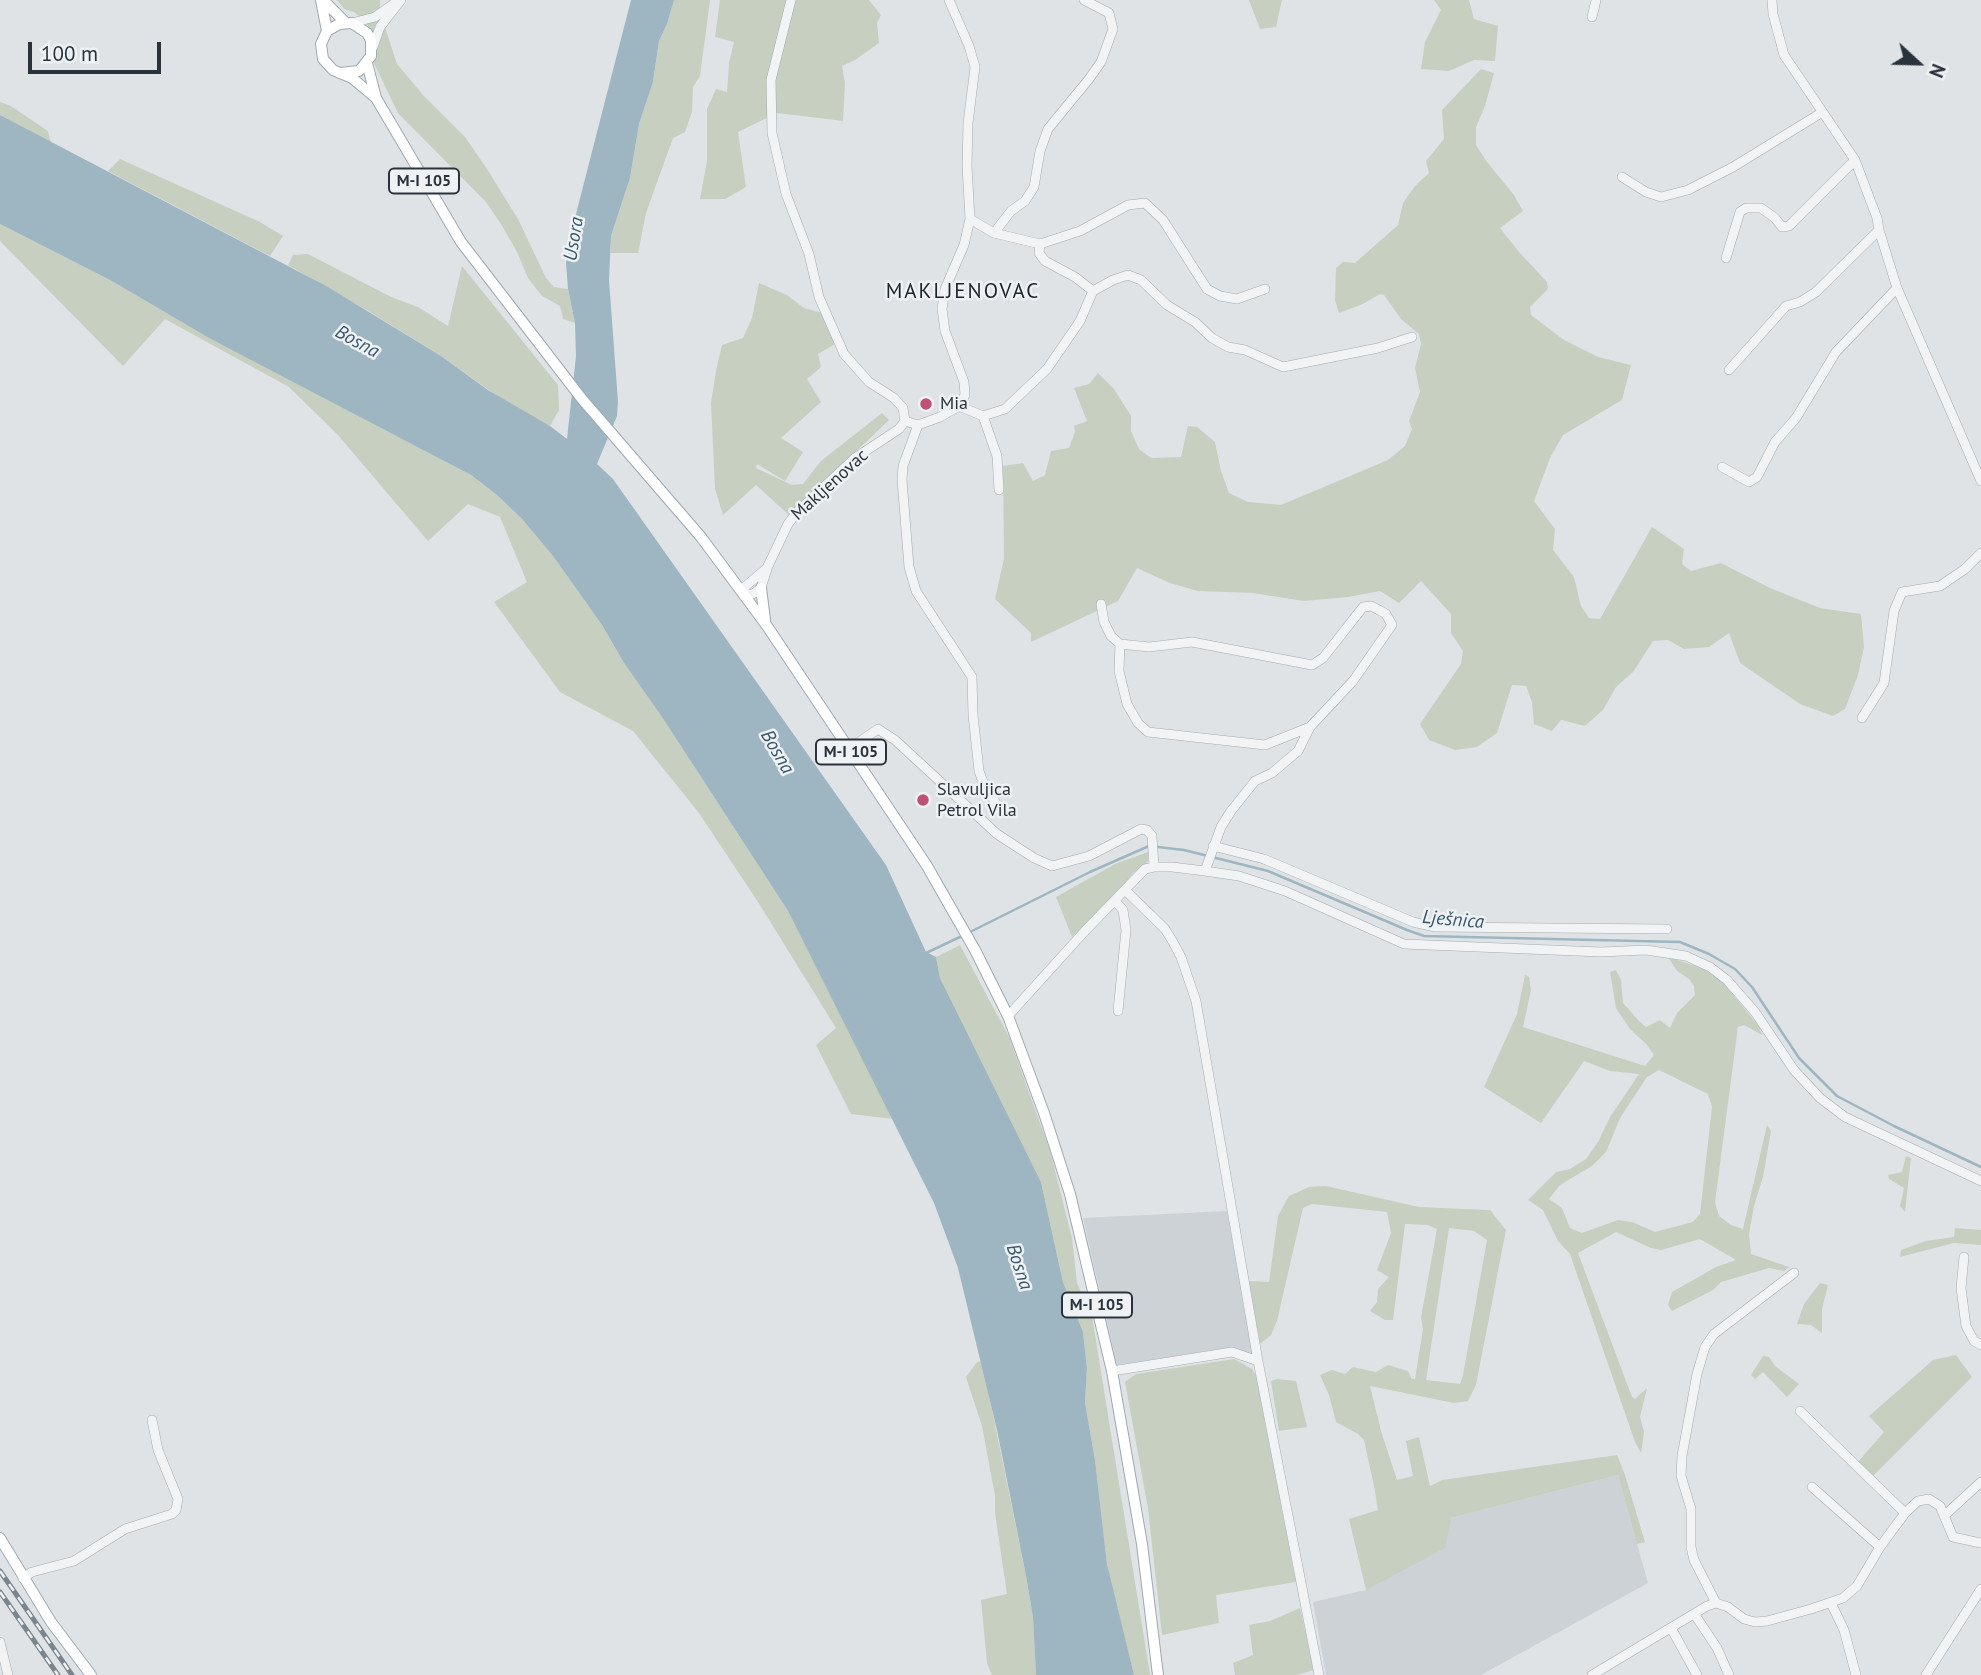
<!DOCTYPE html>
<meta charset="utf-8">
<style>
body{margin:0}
#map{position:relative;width:1981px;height:1675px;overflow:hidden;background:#dfe3e6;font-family:"PT Sans",sans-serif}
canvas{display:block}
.north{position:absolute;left:1883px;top:28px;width:70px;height:70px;-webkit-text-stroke:5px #eef2f4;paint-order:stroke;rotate:112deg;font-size:19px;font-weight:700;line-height:28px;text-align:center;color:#2a333b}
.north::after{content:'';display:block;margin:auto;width:24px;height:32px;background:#2a333b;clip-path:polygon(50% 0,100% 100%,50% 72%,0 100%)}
.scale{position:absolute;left:28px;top:42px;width:133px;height:32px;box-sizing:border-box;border:4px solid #2a333b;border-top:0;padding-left:9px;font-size:21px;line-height:24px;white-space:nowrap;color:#2a333b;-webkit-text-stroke:5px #eef2f4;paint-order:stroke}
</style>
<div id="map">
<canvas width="1981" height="1675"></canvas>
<div class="north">N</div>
<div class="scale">100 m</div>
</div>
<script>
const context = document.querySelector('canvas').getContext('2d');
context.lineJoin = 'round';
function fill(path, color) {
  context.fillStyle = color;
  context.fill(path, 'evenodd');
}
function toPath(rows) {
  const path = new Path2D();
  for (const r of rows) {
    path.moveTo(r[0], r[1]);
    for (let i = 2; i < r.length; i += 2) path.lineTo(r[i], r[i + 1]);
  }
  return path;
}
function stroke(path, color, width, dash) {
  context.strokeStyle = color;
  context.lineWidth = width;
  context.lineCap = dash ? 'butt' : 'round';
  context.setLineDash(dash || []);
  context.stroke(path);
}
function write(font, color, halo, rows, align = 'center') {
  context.font = font + ' "PT Sans",sans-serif';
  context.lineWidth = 5;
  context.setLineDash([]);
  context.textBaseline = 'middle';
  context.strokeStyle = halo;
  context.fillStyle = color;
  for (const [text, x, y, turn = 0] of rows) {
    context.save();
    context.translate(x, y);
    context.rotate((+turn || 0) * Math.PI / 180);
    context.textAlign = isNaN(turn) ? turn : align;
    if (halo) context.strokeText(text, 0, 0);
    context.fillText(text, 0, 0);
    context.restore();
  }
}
const built = toPath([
 [1227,1211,1253,1354,1227,1348,1117,1365,1083,1218],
 [1618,1475,1648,1583,1481,1675,1326,1675,1313,1602,1366,1590,1451,1518]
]);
const green = toPath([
 [337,0,380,0,380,12,397,64,423,95,465,137,487,169,518,219,546,278,554,287,568,289,575,323,563,319,560,306,542,296,528,278,517,252,501,224,486,202,398,113,372,59,373,40,369,28,365,21,354,12,344,9],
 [674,0,710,0,700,76,693,87,692,112,685,132,673,138,646,213,638,253,611,253,611,236,630,178,639,124,653,82,659,41,667,24],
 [720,0,869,0,881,15,877,23,879,43,855,60,842,66,845,83,843,121,777,113,738,132,746,187,725,199,700,199,707,161,707,109,716,89,727,92,729,63,734,42,715,37],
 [1249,0,1282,0,1276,27,1260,29],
 [1434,0,1469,0,1474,19,1498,26,1495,61,1474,60,1449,71,1421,69,1425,42,1441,10],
 [1481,69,1494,73,1485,106,1476,127,1476,145,1487,162,1514,195,1523,211,1500,228,1519,252,1547,282,1548,289,1530,307,1531,315,1564,340,1598,357,1631,365,1622,400,1563,435,1550,458,1534,501,1555,529,1553,550,1574,577,1581,606,1589,618,1600,619,1652,527,1684,549,1682,564,1691,571,1721,563,1770,588,1820,608,1861,614,1864,647,1858,675,1845,709,1833,716,1800,704,1740,663,1729,633,1709,647,1684,649,1668,640,1653,641,1633,672,1616,687,1603,710,1585,726,1561,720,1552,731,1534,724,1532,702,1526,686,1512,685,1497,733,1477,747,1455,750,1429,740,1420,724,1461,664,1463,651,1451,633,1451,614,1421,581,1399,603,1380,591,1348,597,1304,601,1253,593,1198,591,1170,583,1137,568,1118,601,1031,642,1031,633,995,599,1004,559,1003,466,1023,463,1033,481,1045,475,1051,451,1069,448,1075,432,1074,426,1087,421,1074,388,1089,384,1098,373,1114,389,1131,416,1131,431,1139,449,1151,458,1181,457,1188,426,1197,427,1215,442,1221,471,1229,493,1248,502,1281,505,1388,460,1405,446,1412,429,1409,421,1420,392,1415,368,1421,344,1419,334,1401,319,1384,295,1380,294,1363,304,1339,313,1335,300,1336,268,1343,262,1355,263,1398,225,1403,203,1415,186,1429,173,1426,161,1444,139,1442,110],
 [0,102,11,106,48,131,51,143,0,115],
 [120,159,260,222,283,236,270,256,108,171],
 [0,224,110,280,186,324,471,475,497,495,522,519,553,556,602,625,624,663,664,720,788,911,893,1119,851,1114,816,1045,836,1028,758,902,699,813,633,731,560,692,494,602,527,582,500,517,468,504,428,541,337,434,289,387,165,319,123,366,0,241],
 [308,254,391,297,418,307,448,326,462,266,558,385,559,410,550,426,506,402,441,356,370,312,288,265,293,255],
 [759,283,787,295,804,308,826,314,835,344,818,354,821,367,807,379,821,402,781,438,803,452,785,481,757,464,756,468,792,485,803,484,821,461,882,413,889,420,817,489,797,517,789,515,756,485,723,515,715,489,711,403,716,371,722,345,743,338,752,318],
 [1148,852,1148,861,1144,866,1133,873,1121,889,1072,937,1056,897,1115,864],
 [960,945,1009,1037,1050,1151,1072,1238,1077,1283,1092,1316,1150,1675,1134,1675,1114,1598,1107,1564,1095,1460,1085,1403,1087,1368,1083,1332,1063,1282,1041,1182,940,978,936,957],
 [1668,957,1701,968,1720,979,1759,1026,1762,1035,1744,1025,1738,1027,1715,1202,1719,1216,1731,1225,1743,1229,1767,1125,1771,1131,1763,1177,1754,1206,1749,1234,1751,1254,1789,1267,1784,1271,1769,1268,1721,1282,1713,1290,1672,1311,1668,1305,1672,1292,1716,1267,1736,1260,1700,1239,1661,1250,1651,1248,1616,1232,1578,1253,1632,1397,1635,1399,1647,1388,1640,1417,1644,1432,1641,1453,1635,1442,1570,1254,1558,1241,1543,1210,1528,1200,1556,1172,1570,1169,1586,1159,1598,1142,1610,1117,1639,1074,1610,1071,1584,1061,1541,1123,1484,1087,1517,1014,1525,975,1529,977,1531,990,1523,1027,1645,1066,1654,1055,1647,1045,1630,1029,1616,1008,1610,972,1616,970,1621,980,1623,1003,1639,1021,1646,1027,1660,1020,1670,1028,1677,1013,1695,995,1694,986,1689,979,1677,971],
 [1659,1070,1708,1094,1712,1107,1700,1214,1693,1222,1655,1232,1632,1222,1618,1220,1582,1233,1570,1228,1562,1208,1549,1199,1560,1185,1592,1166,1606,1152,1620,1118,1647,1077],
 [1906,1156,1911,1158,1905,1212,1900,1206,1904,1188,1889,1179,1888,1175,1902,1172],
 [1326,1186,1419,1207,1490,1210,1506,1230,1476,1385,1468,1401,1454,1403,1370,1386,1381,1431,1397,1480,1413,1476,1406,1441,1419,1437,1430,1486,1442,1480,1617,1455,1625,1475,1645,1542,1637,1544,1618,1475,1451,1518,1445,1548,1366,1590,1349,1519,1378,1510,1374,1486,1364,1440,1358,1434,1336,1422,1329,1395,1320,1375,1332,1370,1345,1374,1353,1367,1376,1372,1388,1365,1408,1371,1412,1379,1415,1379,1423,1329,1421,1318,1437,1229,1428,1225,1405,1224,1393,1320,1385,1320,1370,1311,1377,1302,1378,1289,1389,1277,1377,1270,1391,1233,1387,1212,1312,1204,1303,1208,1277,1321,1271,1335,1260,1344,1249,1281,1269,1282,1278,1216,1289,1196,1309,1187],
 [1449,1228,1474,1231,1487,1240,1463,1375,1460,1384,1426,1380],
 [1955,1228,1981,1230,1981,1245,1954,1243,1900,1257,1901,1250,1926,1241,1954,1237],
 [1820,1283,1828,1285,1822,1309,1822,1333,1811,1325,1797,1324,1804,1304],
 [1956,1355,1972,1377,1873,1476,1857,1463,1884,1432,1869,1416,1933,1360],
 [1763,1356,1769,1357,1775,1366,1799,1384,1787,1397,1763,1372,1755,1379,1751,1375],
 [1234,1359,1252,1369,1256,1376,1296,1582,1216,1595,1219,1623,1162,1635,1148,1508,1125,1382,1136,1374],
 [982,1361,1026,1576,1033,1617,1036,1675,992,1675,987,1663,981,1600,1007,1594,995,1513,995,1496,982,1426,966,1377,977,1362],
 [1277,1379,1296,1381,1307,1427,1279,1431,1271,1381],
 [1300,1608,1314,1670,1297,1675,1235,1675,1233,1663,1253,1655,1249,1625,1270,1621]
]);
const water = toPath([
 [631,0,674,0,667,24,659,41,653,82,639,124,630,178,611,236,609,280,618,402,617,416,597,464,613,479,886,865,926,952,936,957,940,978,1041,1182,1063,1282,1083,1332,1087,1368,1085,1403,1095,1460,1107,1564,1134,1675,1036,1675,1033,1617,1026,1576,997,1430,958,1268,934,1203,788,911,664,720,624,663,602,625,553,556,522,519,497,495,471,475,211,339,110,280,0,224,0,115,328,287,441,356,488,390,550,426,567,439,576,356,575,323,568,289,566,263,577,210]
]);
const stream = toPath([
 [968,933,1090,872,1149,846,1184,850,1268,871,1407,930,1424,936,1680,942,1709,954,1735,969,1752,987,1799,1058,1837,1096,1894,1126,1981,1167],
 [924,954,962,936]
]);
const minor = toPath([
 [791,0,771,80,772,133,786,194,809,254,819,297,844,354,869,382,894,398,903,408,905,421],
 [1772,0,1773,14,1784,55,1855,160,1877,218,1879,230,1897,288,1981,481],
 [1592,17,1596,0],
 [352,23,375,17,395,3],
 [373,47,380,27,401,0],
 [1622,177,1646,192,1661,197,1688,190,1733,167,1821,113],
 [970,219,994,233,1040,244,1039,253,1045,261,1075,277,1093,291],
 [994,233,1011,211,1025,201,1034,187,1040,151,1048,129,1089,79,1101,62,1113,29,1109,13,1084,0],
 [1040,244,1080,231,1128,205,1145,203,1163,220,1207,289,1220,296,1237,299,1265,289],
 [1726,258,1740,212,1746,208,1761,208,1775,218,1782,227,1789,226,1855,160],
 [1729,370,1786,306,1800,302,1816,292,1879,230],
 [959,406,983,416,1005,409,1047,369,1080,321,1093,291,1113,280,1128,275,1141,280,1167,305,1195,322,1212,338,1228,347,1245,350,1283,367,1378,348,1412,337],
 [983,416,997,456,999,490],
 [905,421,918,425,940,417,959,406,965,395,964,382,945,331,942,309,945,289,964,245,970,219,967,166,968,123,975,67,969,46,949,0],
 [918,425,903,466,902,480,909,567,916,591,972,677,973,715,979,771,983,782,999,808],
 [1722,467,1749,482,1757,477,1775,442,1796,418,1836,352,1897,288],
 [741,590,767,568,788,524,797,512,855,458,899,429,905,421],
 [743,594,753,594,761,588,767,569],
 [1120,644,1119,671,1127,704,1138,723,1148,732,1265,745,1310,727],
 [1862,718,1884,683,1894,611,1902,592,1940,586,1965,569,1981,553],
 [849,749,878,729,895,740,997,834,1034,858,1052,866,1089,856,1141,829,1147,830,1152,836,1154,867],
 [1213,846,1264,859,1413,922,1435,927,1667,929],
 [1205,871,1239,876,1285,891,1404,944,1601,952,1646,950,1686,956,1710,967,1727,980,1755,1012,1794,1070,1820,1098,1845,1117,1981,1181],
 [1126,891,1165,929,1173,942,1181,957,1196,1001,1258,1361,1319,1675],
 [1115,901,1123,910,1126,930,1118,1011],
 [1008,1016,1084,932,1145,869,1154,867,1172,867,1205,871,1221,827,1231,811,1255,781,1272,773,1298,751,1310,727,1353,681,1392,625,1386,614,1379,610,1371,606,1363,607,1323,658,1312,665,1192,642,1149,647,1120,644,1111,636,1104,622,1101,604],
 [1964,1257,1961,1288,1966,1326,1974,1341,1981,1345],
 [1112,1371,1232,1352,1258,1361],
 [1800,1411,1905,1513],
 [1812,1487,1880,1547],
 [1945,1515,1981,1482],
 [23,1578,32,1572,74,1561,125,1529,172,1514,176,1510,178,1499,158,1450,152,1420],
 [1716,1603,1694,1560,1691,1547,1691,1509,1681,1476,1682,1456,1697,1374,1705,1347,1714,1334,1794,1273],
 [1831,1603,1844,1630,1856,1675],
 [1695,1615,1717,1648,1729,1675],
 [1671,1628,1697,1675],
 [0,1642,8,1675],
 [1592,1675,1707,1606,1716,1603,1728,1607,1744,1619,1755,1622,1767,1621,1811,1609,1843,1598,1857,1586,1880,1547,1905,1513,1918,1501,1929,1499,1940,1506,1953,1537,1981,1543],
 [1926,1675,1981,1589]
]);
const major = toPath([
 [321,0,327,31],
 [323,0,346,23],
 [367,63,376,98,461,242,582,399,701,537,767,626,927,866,975,950,1008,1016,1044,1113,1070,1194,1112,1371,1142,1544,1158,1675],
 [340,73,359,71,371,56,371,40,367,33,352,23,339,24,327,31,321,44,323,59,333,70,352,78,376,98],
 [761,588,765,620],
 [0,1538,51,1622,91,1675]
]);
const rail = toPath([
 [0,1571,72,1675],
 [0,1592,58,1675]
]);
const markers = [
 [926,404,7,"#bd5274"],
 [923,800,7,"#bd5274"]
];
const shields = [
 [424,181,70],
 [851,752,70],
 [1097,1305,70]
];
const shieldNames = [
 ["M-I 105",424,181],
 ["M-I 105",851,752],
 ["M-I 105",1097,1305]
];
const poiNames = [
 ["Mia",940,404],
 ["Slavuljica",937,790],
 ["Petrol Vila",937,811]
];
const streetNames = [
 ["Makljenovac",830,485,-42]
];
const waterNames = [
 ["Usora",574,239,-81],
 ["Bosna",357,342,29],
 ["Bosna",777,752,60],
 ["Lješnica",1453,920,5],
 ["Bosna",1019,1267,72]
];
const quarterNames = [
 ["MAKLJENOVAC",963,292]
];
fill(built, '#cdd2d7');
fill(green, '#c7cfc1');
fill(water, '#9eb6c2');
stroke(stream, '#9eb6c2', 2.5);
stroke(minor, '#a5abaf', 10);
stroke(major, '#9fa9b0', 12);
stroke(minor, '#f1f3f5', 9);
stroke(major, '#fff', 10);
stroke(rail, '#7a858e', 5);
stroke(rail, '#eef2f4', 2.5, [8]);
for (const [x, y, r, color] of markers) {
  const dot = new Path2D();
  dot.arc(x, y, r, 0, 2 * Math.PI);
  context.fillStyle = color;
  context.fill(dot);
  stroke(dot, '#eef2f4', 2.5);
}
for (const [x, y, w] of shields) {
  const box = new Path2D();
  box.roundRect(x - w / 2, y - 12.5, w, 25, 5);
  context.fillStyle = '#eef2f4';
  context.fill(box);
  stroke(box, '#2a333b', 2);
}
write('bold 16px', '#2a333b', null, shieldNames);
write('18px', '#2a333b', '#eef2f4', poiNames, 'left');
write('18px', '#2a333b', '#eef2f4', streetNames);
write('italic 19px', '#39576a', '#eef2f4', waterNames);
context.letterSpacing = '2px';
write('21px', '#1c242c', '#eef2f4', quarterNames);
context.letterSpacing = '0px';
</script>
